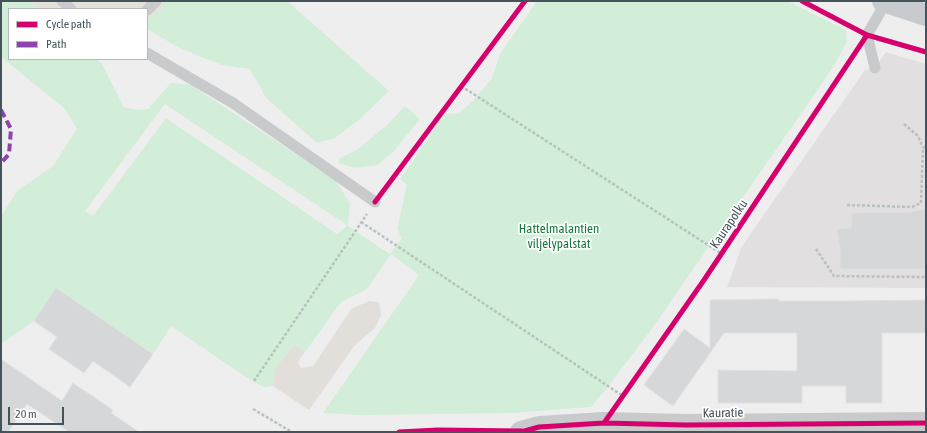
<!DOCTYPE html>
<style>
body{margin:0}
#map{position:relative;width:927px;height:433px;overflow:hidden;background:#efeeee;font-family:"Asap Condensed",sans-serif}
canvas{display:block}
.frame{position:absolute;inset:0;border:2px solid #45535a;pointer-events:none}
.legend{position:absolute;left:8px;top:8px;width:140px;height:52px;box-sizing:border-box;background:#fff;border:1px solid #b5babd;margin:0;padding:5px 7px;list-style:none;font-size:12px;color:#45535a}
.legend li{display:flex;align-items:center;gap:8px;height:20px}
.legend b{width:20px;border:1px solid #b5babd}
.scale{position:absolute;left:8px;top:407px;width:56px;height:18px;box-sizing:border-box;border:2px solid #45535a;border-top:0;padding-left:5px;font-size:12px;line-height:14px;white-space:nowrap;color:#45535a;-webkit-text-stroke:3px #fff;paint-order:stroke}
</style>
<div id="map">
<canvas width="927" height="433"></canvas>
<div class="frame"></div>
<ul class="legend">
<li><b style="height:5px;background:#d6006c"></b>Cycle path</li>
<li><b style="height:5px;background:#8e44ad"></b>Path</li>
</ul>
<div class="scale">20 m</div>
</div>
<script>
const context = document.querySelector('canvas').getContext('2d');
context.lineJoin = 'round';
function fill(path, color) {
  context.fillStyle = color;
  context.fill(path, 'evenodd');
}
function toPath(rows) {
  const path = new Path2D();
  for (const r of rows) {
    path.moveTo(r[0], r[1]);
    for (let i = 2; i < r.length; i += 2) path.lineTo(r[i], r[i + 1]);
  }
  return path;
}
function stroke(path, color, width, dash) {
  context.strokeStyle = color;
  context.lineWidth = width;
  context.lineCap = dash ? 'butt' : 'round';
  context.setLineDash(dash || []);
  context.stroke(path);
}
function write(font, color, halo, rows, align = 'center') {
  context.font = font + ' "Asap Condensed",sans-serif';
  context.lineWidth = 3.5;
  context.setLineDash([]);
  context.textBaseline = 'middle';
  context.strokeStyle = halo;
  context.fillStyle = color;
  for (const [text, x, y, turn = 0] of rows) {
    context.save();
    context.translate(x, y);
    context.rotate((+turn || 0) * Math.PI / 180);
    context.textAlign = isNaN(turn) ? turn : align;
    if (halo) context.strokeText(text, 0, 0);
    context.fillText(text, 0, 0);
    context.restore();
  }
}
const commercial = toPath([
 [30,1,168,1,147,21,147,9,39,9]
]);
const education = toPath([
 [886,52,926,64,926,288,727,287,742,246,865,70,875,68]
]);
const green = toPath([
 [1,1,30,1,39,9,9,9,9,59,97,59,102,64,124,107,137,110,148,109,171,83,191,85,335,180,350,203,348,226,390,254,402,238,397,229,407,185,400,179,446,113,458,114,473,101,492,78,500,54,537,1,787,1,846,30,847,42,830,72,651,330,609,385,591,407,513,413,359,415,323,413,419,275,391,254,367,289,341,302,305,352,294,344,275,369,273,386,264,387,261,386,237,371,171,326,153,354,56,288,34,321,1,344,1,216,18,190,53,166,77,129,64,108,1,57],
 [165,104,347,225,347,226,337,234,166,118,93,216,85,211],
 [168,1,287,1,389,91,360,119,335,138,317,143,266,98,250,69,222,65,201,57,176,46,147,29,147,21],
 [405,106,420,119,394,151,378,165,355,168,338,163,340,158,357,150,388,124]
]);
const sand = toPath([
 [369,301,379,302,381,315,375,328,355,345,309,410,273,386,275,369,294,344,305,352,298,362,301,368,313,366,351,309]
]);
const building = toPath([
 [926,209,926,269,840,269,840,250,837,229,851,228,852,213,908,212,926,209],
 [56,288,153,354,130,387,93,361,84,373,49,349,57,337,34,321,56,288],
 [779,299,779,301,845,301,926,300,926,333,882,333,882,403,846,403,846,386,802,386,802,403,718,403,718,370,797,371,797,333,724,333,673,406,644,385,684,329,710,348,710,300,779,299],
 [1,359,62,401,73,383,113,410,111,413,139,432,69,432,27,404,8,432,1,432,1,359]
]);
const path = toPath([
 [461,86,722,254],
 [904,124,918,136,923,148],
 [847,205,912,207,921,203,923,148,926,146],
 [361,222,623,396],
 [816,249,834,276,926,277],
 [254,381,367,214],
 [253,409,292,432]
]);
const lane = toPath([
 [62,1,71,9],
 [147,10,156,1],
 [147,53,233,103,375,202],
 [875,68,867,35,886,2]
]);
const street = toPath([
 [521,432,539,427,604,423,686,425,926,423]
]);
const secondary = toPath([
 [883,1,926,15]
]);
const quiet = toPath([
 [1,110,11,129,9,154,1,163]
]);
const cycleway = toPath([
 [802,1,867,35,926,52],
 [375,202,525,1],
 [604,423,704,280,867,35],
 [399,432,438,430,522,431],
 [521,432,539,427,604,423,686,425,926,423]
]);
const streetNames = [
 ["Kaurapolku",729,224,-56],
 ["Kauratie",723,413,-1]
];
const parkNames = [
 ["Hattelmalantien",559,229],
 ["viljelypalstat",559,244]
];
fill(commercial, '#e4e0db');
fill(education, '#e1dfe0');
fill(green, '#d2eed9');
fill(sand, '#e2dfda');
fill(building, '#d6d7d8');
stroke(building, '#e0e0e1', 1);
stroke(path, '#b6c2bd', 2.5, [3, 2]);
stroke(lane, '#c8cacc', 11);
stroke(street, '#c8cacc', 22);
stroke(secondary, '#c8cbce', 22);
stroke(quiet, '#8e44ad', 4, [8, 4]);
stroke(cycleway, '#d6006c', 5);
write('13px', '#45535a', '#fff', streetNames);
write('13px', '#177a3d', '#fff', parkNames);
</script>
